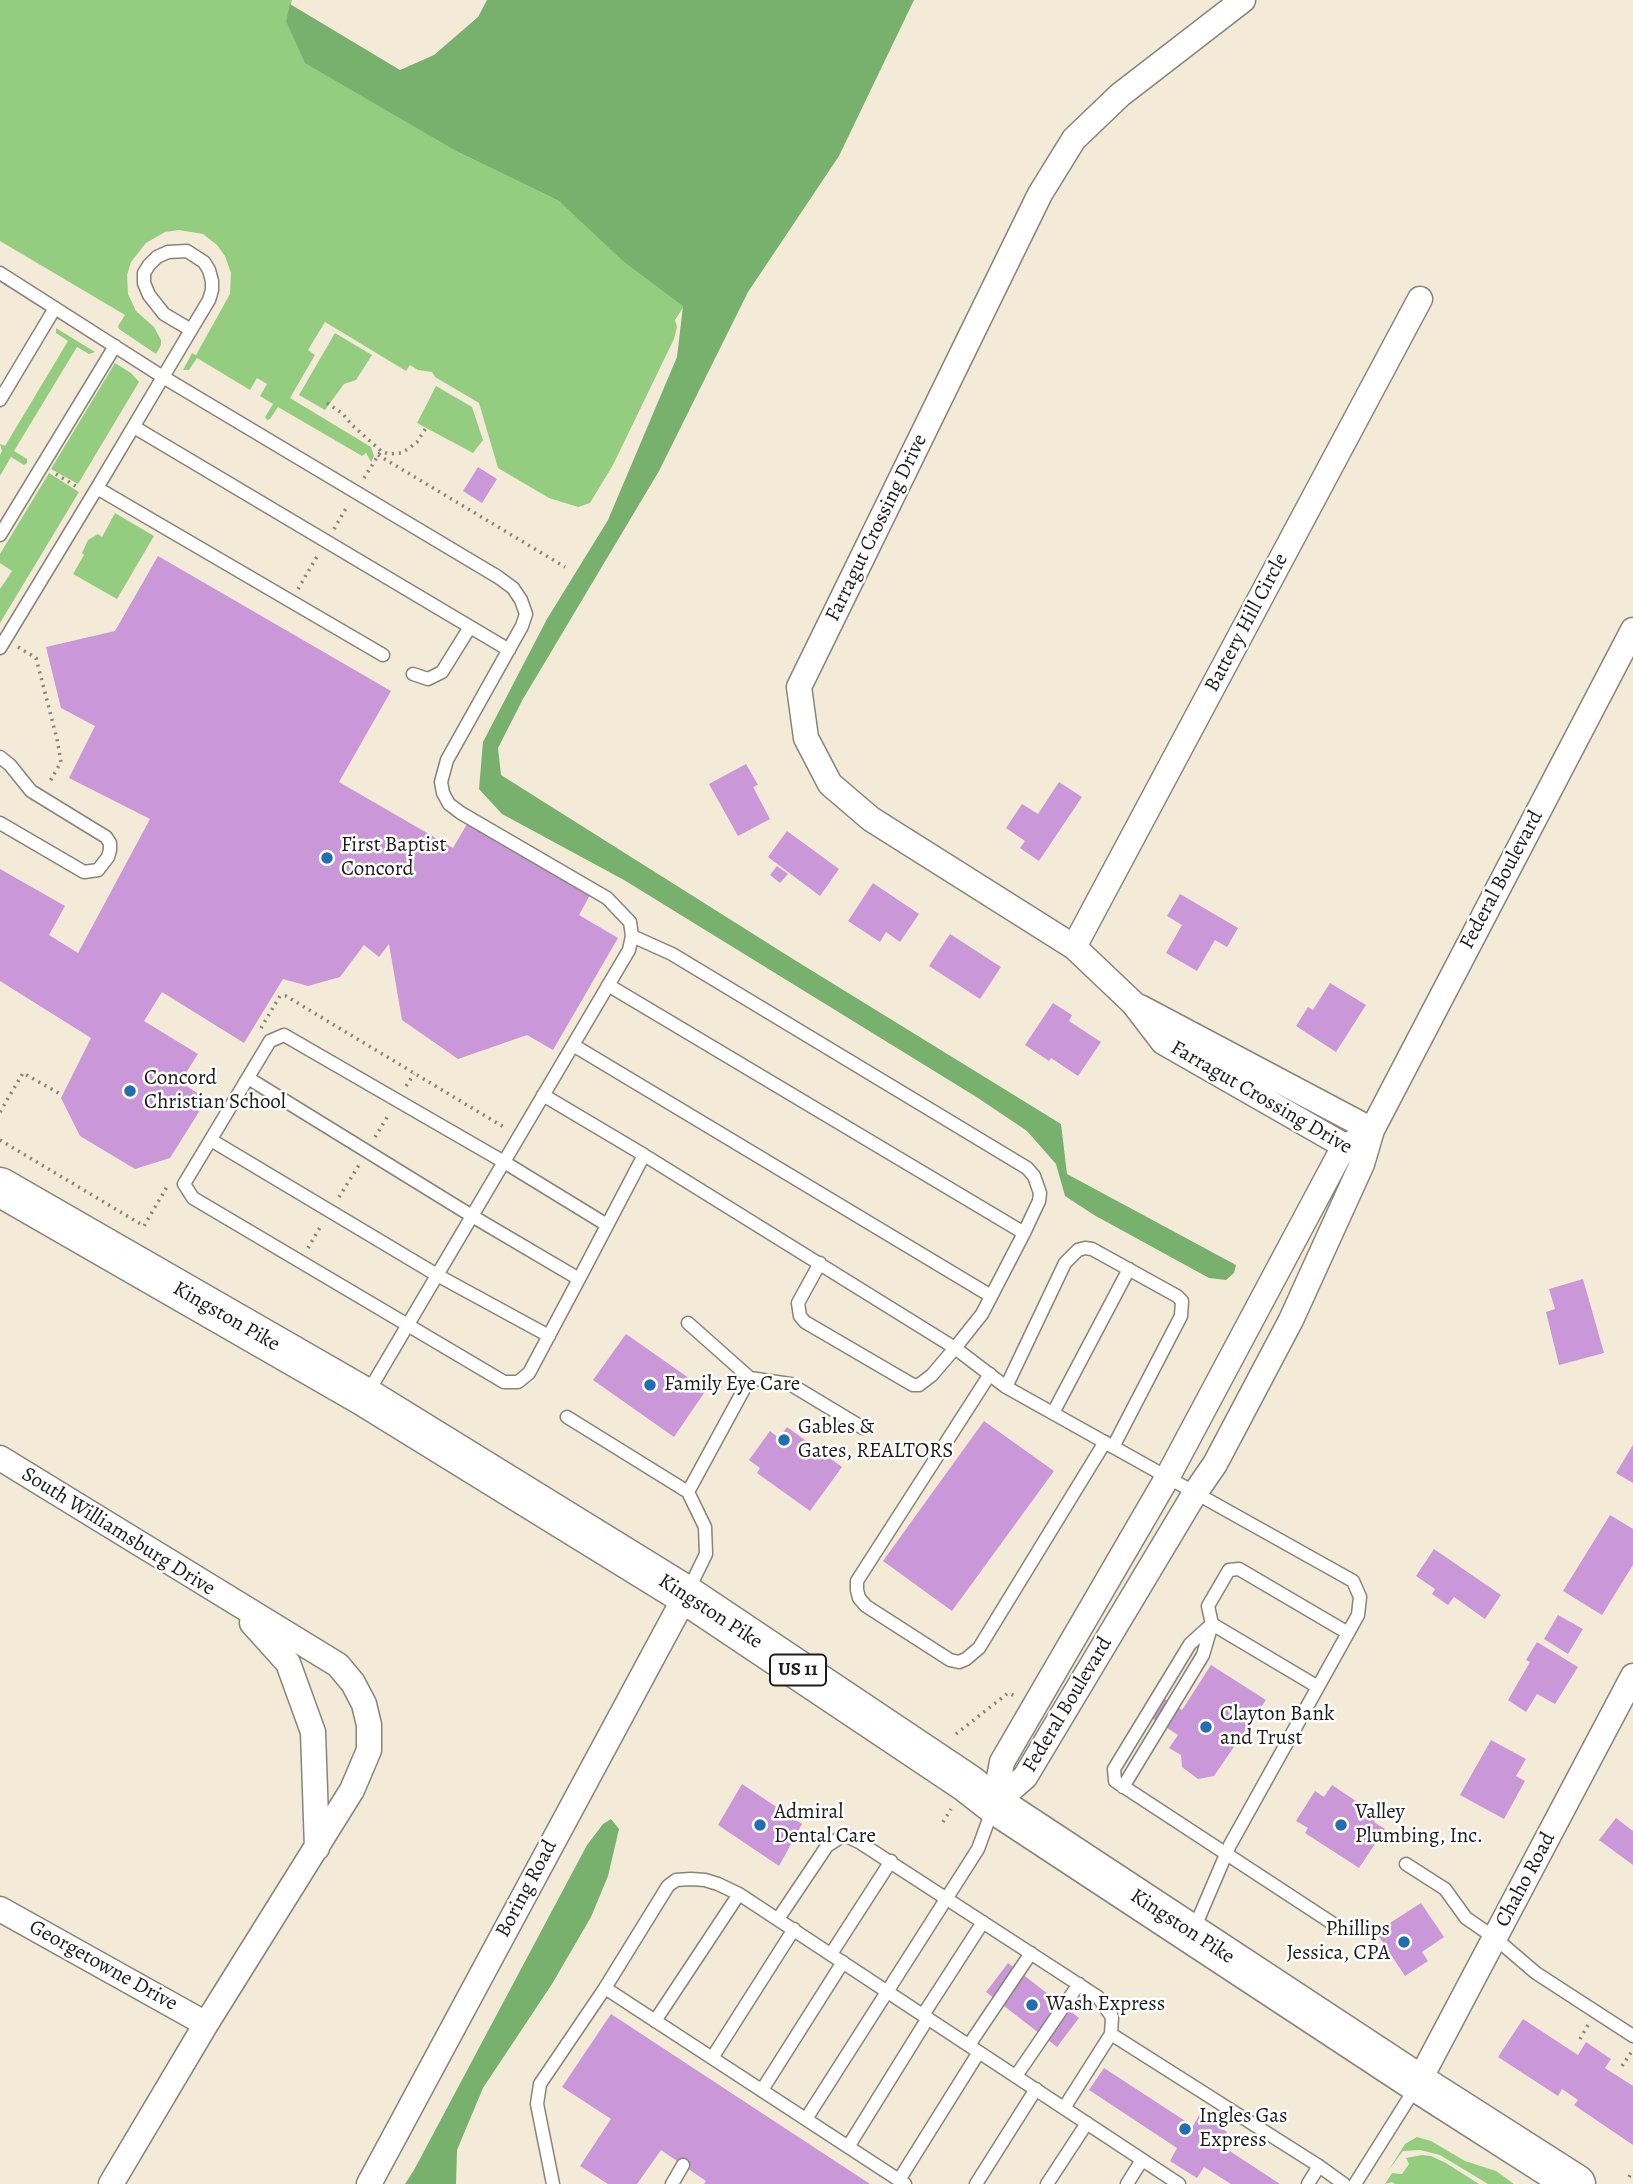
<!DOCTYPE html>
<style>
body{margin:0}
canvas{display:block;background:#f3ebd7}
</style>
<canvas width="1633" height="2184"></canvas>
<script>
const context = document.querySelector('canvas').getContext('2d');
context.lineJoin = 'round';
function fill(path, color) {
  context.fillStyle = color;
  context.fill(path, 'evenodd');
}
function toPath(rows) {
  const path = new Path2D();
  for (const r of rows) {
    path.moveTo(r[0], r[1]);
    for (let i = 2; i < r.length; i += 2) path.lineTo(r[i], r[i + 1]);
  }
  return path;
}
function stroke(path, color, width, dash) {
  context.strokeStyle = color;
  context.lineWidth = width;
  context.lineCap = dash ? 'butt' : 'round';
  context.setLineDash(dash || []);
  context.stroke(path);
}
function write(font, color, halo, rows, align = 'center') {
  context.font = font + ' Alegreya,serif';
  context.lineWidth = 5;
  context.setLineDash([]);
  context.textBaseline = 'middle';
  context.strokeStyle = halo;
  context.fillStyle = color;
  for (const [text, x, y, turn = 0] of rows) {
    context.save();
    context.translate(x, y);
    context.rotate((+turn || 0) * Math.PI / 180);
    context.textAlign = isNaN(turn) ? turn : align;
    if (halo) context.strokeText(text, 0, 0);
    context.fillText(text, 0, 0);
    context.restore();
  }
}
const green = toPath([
 [0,0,292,0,286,21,458,152,559,201,688,300,675,320,677,327,674,339,613,465,590,503,578,507,549,498,498,468,479,403,435,377,432,372,418,370,410,365,406,371,325,322,308,350,315,355,290,398,371,447,374,456,371,462,366,453,362,456,278,407,270,419,267,420,265,417,273,404,260,396,267,384,257,378,250,390,197,358,189,370,183,370,192,353,196,355,230,294,231,273,225,256,217,245,203,234,179,230,165,232,146,243,131,262,127,275,128,294,136,311,154,327,161,340,161,345,156,354,119,329,118,326,125,315,0,241],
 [56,328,95,352,89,354,77,347,14,451,27,459,27,463,24,465,11,457,0,476,0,455,2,451,0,444,5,446,68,341,56,333],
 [335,333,372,355,356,380,344,384,325,410,299,395],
 [115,363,131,373,139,382,78,484,51,469],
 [436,386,472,407,483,440,473,453,417,423],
 [49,473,79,492,0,623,0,589,12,571,0,563,0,554],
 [115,513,154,536,117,599,73,574,84,555,82,553,88,540,98,534,102,537],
 [1417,2137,1431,2141,1465,2161,1496,2171,1514,2184,1488,2184,1440,2155,1420,2150,1403,2151,1388,2171,1405,2144],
 [1422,2155,1431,2156,1446,2163,1479,2184,1395,2184,1392,2182,1385,2184,1392,2173,1402,2174,1409,2164,1406,2158]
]);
const forest = toPath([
 [487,0,914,0,839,156,748,292,659,471,523,699,498,748,501,775,793,959,1061,1124,1067,1174,1236,1265,1234,1273,1226,1280,1209,1278,1094,1215,1065,1196,1056,1164,1027,1131,978,1098,624,880,502,814,479,789,483,742,547,619,608,520,677,357,683,306,623,261,559,201,458,152,305,63,286,21,290,4,400,70,434,55,478,17],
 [611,1819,619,1829,608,1876,591,1917,552,1984,483,2088,457,2150,456,2184,405,2184,414,2170,587,1845,603,1824]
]);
const building = toPath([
 [478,467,497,479,482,503,463,491],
 [158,556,391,691,339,782,453,848,467,824,590,895,579,915,618,938,553,1050,527,1035,458,1059,402,1020,389,944,379,957,364,945,340,977,308,986,283,979,244,1043,162,992,144,1021,198,1054,180,1082,207,1099,170,1158,135,1169,80,1136,61,1098,91,1038,0,981,0,869,65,906,49,935,78,953,150,819,69,778,95,726,61,708,46,647,115,631],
 [746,764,758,785,753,787,770,819,738,836,709,784],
 [1059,782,1082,797,1039,861,1020,848,1025,841,1006,828,1022,804,1038,814],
 [787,831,839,869,820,896,768,857],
 [777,866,788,874,780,883,770,875],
 [873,883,919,914,900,942,886,932,880,942,848,921],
 [1180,894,1238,928,1227,947,1215,940,1197,971,1166,953,1182,925,1167,916],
 [950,934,1001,967,980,999,929,966],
 [1330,983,1366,1005,1336,1052,1296,1026,1308,1007,1313,1010],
 [1053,1003,1072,1015,1069,1021,1101,1042,1078,1076,1051,1058,1049,1061,1025,1045],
 [1583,1279,1604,1353,1559,1365,1546,1312,1555,1309,1549,1289],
 [626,1334,706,1390,674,1437,593,1380],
 [984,1421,1054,1471,952,1611,883,1561],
 [787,1427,842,1467,810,1511,757,1473,760,1468,749,1460,770,1431,779,1438],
 [1633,1445,1633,1483,1616,1473],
 [1610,1515,1633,1529,1633,1565,1602,1615,1563,1591],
 [1434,1549,1501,1595,1485,1619,1454,1597,1448,1605,1432,1594,1435,1589,1416,1576],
 [1558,1615,1583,1629,1568,1654,1544,1639],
 [1537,1642,1578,1667,1555,1704,1537,1694,1526,1712,1508,1700,1530,1662,1526,1660],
 [1211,1665,1266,1700,1214,1776,1198,1779,1182,1767,1181,1755,1169,1748,1178,1735,1152,1718,1165,1699,1182,1710],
 [1491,1740,1526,1759,1516,1776,1525,1781,1504,1819,1460,1795],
 [742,1784,802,1824,779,1866,718,1825],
 [1332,1785,1378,1816,1374,1822,1385,1829,1359,1868,1305,1833,1308,1828,1296,1821,1315,1791,1324,1797],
 [1616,1818,1633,1831,1633,1865,1599,1840],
 [1421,1903,1444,1937,1422,1952,1428,1961,1405,1976,1376,1932],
 [1008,1963,1079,2018,1057,2047,986,1992],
 [611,2014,870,2184,704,2184,706,2181,661,2150,637,2184,608,2184,580,2166,611,2119,562,2087],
 [1523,2019,1578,2055,1586,2042,1611,2059,1605,2068,1633,2086,1633,2145,1574,2105,1578,2100,1562,2089,1558,2096,1498,2057],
 [1104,2068,1193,2126,1200,2114,1227,2132,1219,2144,1280,2184,1231,2184,1204,2167,1197,2178,1170,2161,1177,2148,1089,2090]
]);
const path = toPath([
 [327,403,343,414,351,424,381,451,389,454,401,453,408,449,417,442,426,428],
 [378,455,565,567],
 [56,474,79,488],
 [364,478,381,451],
 [334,529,348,505],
 [298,589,319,553],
 [18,647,36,658,57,739,61,762,49,783],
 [261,1028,280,996,286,996,507,1129],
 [406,1086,414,1074],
 [0,1112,23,1073,62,1095],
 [375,1137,389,1114],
 [0,1140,144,1226,168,1185],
 [339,1197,359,1165],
 [308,1248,322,1224],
 [956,1734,1008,1693,1016,1696],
 [943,1822,951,1809],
 [1580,2039,1588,2025],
 [1622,2066,1632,2051],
 [1629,2177,1633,2171]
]);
const lane = toPath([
 [0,273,163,377,498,577,513,588,521,600,526,614,522,626,447,760,441,782,443,793,449,804,461,813,607,898,630,922,632,936,629,950,367,1394],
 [0,400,55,308],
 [134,427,509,650],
 [97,488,383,655],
 [0,535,115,346],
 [0,648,97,488,163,377,191,330,209,300,212,290,212,281,209,270,204,262,187,251,168,252,157,257,149,265,144,273,144,283,149,295,164,314,191,330],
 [413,674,428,679,442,672,470,627],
 [0,757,10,765,31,791,106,837,110,843,110,850,108,857,98,870,84,872,0,823],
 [632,936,672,954,1027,1168,1034,1176,1040,1193,1039,1201,1024,1233,982,1314,955,1348,644,1155],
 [608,985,1024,1233],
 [573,1045,991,1296],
 [248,1078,472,1216,579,1279],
 [543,1095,644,1155,579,1279,529,1373,518,1382,504,1382,193,1198,184,1184,270,1041,284,1035,504,1162,607,1225],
 [211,1140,437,1275,549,1336],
 [820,1263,798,1303,800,1316,805,1322,913,1385,919,1385,932,1375,955,1348,1006,1387,1353,1581,1360,1597,1358,1615,1230,1845,1194,1929],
 [688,1323,750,1378,790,1384,863,1428],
 [990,1374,857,1581,857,1590,859,1598,866,1606,950,1660,959,1662,966,1659,979,1648,1105,1442],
 [1006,1387,1065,1263,1078,1250,1085,1248,1092,1249,1177,1296,1182,1301,1181,1316,1113,1447],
 [1053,1413,1129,1269],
 [567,1417,688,1492,705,1527,706,1554,688,1591],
 [688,1492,750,1378],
 [1212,1624,1190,1644,1114,1769,1115,1781,1335,1925],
 [1212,1624,1318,1687],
 [1123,1787,1203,1655,1212,1624,1208,1606,1229,1570,1239,1569,1348,1633],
 [1406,1864,1445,1889,1466,1918,1495,1938,1536,1973,1633,2036],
 [778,1919,827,1846,844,1835,859,1842,1098,1997,1112,2017,1111,2034,1319,2166,1344,2184],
 [831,1954,891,1861],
 [605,1988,905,2184],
 [923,2015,983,1922],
 [655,2021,739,1894],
 [969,2045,1031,1953],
 [712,2058,794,1929],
 [1016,2076,1079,1984],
 [762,2090,843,1962],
 [1064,2108,1111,2034],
 [806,2119,978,1849,993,1808],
 [848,2147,928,2018],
 [899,2180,979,2052],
 [553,2184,537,2104,540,2084,605,1988,668,1886,676,1880,691,1879,705,1880,718,1884,739,1894,1179,2184],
 [672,2184,683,2165],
 [976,2184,1036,2089],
 [1047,2184,1087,2123],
 [1127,2184,1142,2160],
 [1308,2184,1319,2166],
 [1355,2184,1416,2087]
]);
const street = toPath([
 [1243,0,1120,95,1074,139,1040,194,799,687,806,738,830,784,871,819,1074,947,1133,1003,1163,1042,1364,1157],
 [1074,947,1420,299],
 [1140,1007,1372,1130],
 [0,1458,338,1665,353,1683,364,1704,369,1725,369,1750,352,1790,206,2024,111,2184],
 [252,1623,288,1663,313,1732,317,1848],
 [994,1804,1025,1777,1195,1493,1215,1464,1291,1320,1362,1164,1372,1130,1633,630],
 [994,1804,1002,1762,1167,1478,1342,1150,1359,1138],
 [0,1909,206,2024],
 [1418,2083,1633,1676],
 [369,2184,686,1595]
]);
const primary = toPath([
 [0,1187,365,1397,686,1595,967,1783,994,1804,1418,2083,1576,2184]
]);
const markers = [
 [327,858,7,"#1f6fb2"],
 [130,1091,7,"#1f6fb2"],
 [650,1385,7,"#1f6fb2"],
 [784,1440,7,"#1f6fb2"],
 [1206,1727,7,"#1f6fb2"],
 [760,1825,7,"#1f6fb2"],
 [1341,1825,7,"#1f6fb2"],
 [1404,1942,7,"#1f6fb2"],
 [1032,2005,7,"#1f6fb2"],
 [1185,2129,7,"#1f6fb2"]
];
const shields = [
 [798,1670,56]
];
const shieldNames = [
 ["US 11",798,1670]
];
const streetNames = [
 ["Farragut Crossing Drive",877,528,-64],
 ["Battery Hill Circle",1247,623,-62],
 ["Federal Boulevard",1502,880,-62],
 ["Farragut Crossing Drive",1261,1098,30],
 ["Kingston Pike",226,1317,30],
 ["South Williamsburg Drive",118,1532,32],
 ["Kingston Pike",710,1612,33],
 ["Federal Boulevard",1068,1705,-59],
 ["Chaho Road",1526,1880,-62],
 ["Boring Road",527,1889,-62],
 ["Kingston Pike",1182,1927,33],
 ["Georgetowne Drive",103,1966,29]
];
const poiNames = [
 ["First Baptist",341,846],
 ["Concord",341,870],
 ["Concord",144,1079],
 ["Christian School",144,1103],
 ["Family Eye Care",664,1385],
 ["Gables &",798,1428],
 ["Gates, REALTORS",798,1452],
 ["Clayton Bank",1220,1715],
 ["and Trust",1220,1739],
 ["Admiral",774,1813],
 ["Dental Care",774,1837],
 ["Valley",1355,1813],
 ["Plumbing, Inc.",1355,1837],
 ["Phillips",1390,1930,"right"],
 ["Jessica, CPA",1390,1954,"right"],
 ["Wash Express",1046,2005],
 ["Ingles Gas",1199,2117],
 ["Express",1199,2141]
];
fill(green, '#95cd80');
fill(forest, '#78b06e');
fill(building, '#ca97d9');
stroke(lane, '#88847a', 15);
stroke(street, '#88847a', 27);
stroke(primary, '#88847a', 41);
stroke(path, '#88847a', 3.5, [2, 5]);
stroke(lane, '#fff', 12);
stroke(street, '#fff', 24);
stroke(primary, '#fff', 38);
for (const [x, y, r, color] of markers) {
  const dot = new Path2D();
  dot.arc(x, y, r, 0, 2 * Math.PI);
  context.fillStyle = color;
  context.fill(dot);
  stroke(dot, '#fff', 2.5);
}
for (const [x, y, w] of shields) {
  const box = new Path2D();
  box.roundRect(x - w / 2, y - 15.5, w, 31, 5);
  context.fillStyle = '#fff';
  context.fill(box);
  stroke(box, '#1c1c1c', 2);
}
write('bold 19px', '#1c1c1c', null, shieldNames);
write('21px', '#1c1c1c', '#fff', streetNames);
write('21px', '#1c1c1c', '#fff', poiNames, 'left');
</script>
